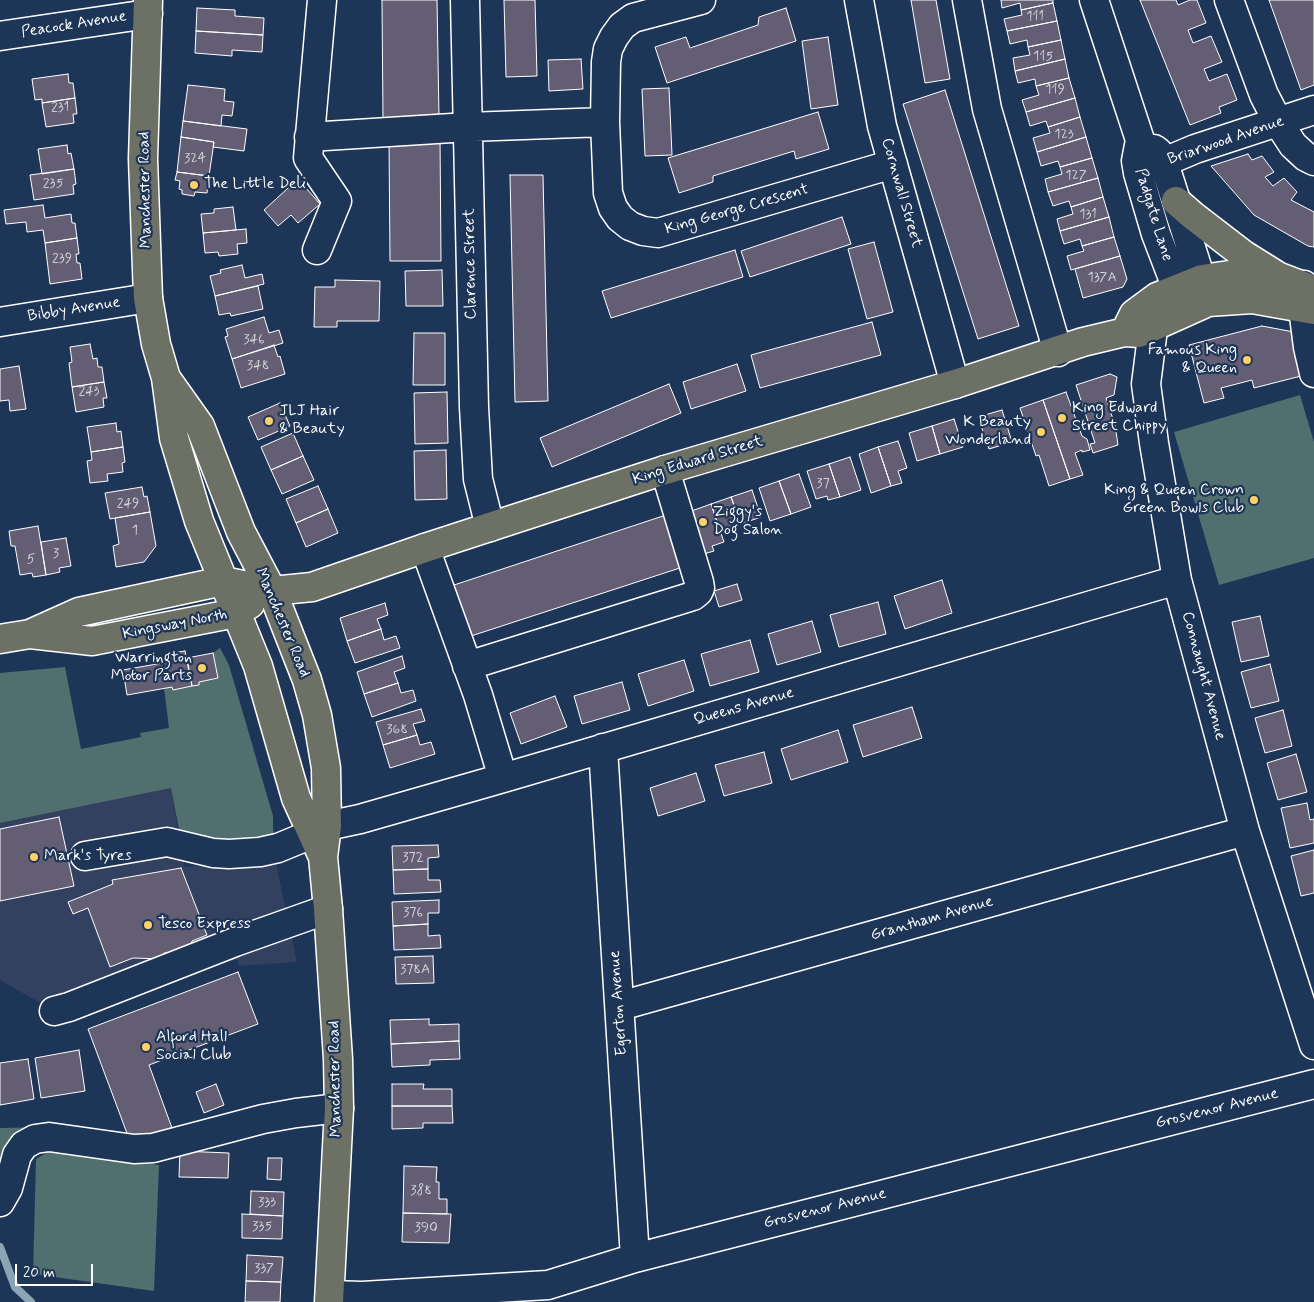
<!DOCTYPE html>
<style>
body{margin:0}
#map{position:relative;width:1314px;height:1302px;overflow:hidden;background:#1d3557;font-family:Mynerve,sans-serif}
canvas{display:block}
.scale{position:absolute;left:15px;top:1264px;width:78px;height:22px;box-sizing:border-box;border:2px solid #fff;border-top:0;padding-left:6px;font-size:15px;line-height:18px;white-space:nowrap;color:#fff;-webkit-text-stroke:4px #1d3557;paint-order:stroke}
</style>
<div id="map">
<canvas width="1314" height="1302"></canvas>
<div class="scale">20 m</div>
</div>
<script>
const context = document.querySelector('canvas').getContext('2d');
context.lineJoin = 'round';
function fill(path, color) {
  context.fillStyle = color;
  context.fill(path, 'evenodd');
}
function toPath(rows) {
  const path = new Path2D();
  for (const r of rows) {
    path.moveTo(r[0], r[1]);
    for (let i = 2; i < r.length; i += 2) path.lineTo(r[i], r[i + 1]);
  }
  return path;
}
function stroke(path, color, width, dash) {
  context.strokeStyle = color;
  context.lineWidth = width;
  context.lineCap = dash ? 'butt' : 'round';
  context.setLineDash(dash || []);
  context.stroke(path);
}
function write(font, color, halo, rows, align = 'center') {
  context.font = font + ' Mynerve,sans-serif';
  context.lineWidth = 4.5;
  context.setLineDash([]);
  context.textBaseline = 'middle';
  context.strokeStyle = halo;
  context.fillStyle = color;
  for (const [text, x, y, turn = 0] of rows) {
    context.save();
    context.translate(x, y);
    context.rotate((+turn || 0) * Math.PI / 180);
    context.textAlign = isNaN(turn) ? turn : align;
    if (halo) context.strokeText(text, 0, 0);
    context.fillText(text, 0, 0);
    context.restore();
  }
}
const built = toPath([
 [171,788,184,867,275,859,297,962,239,966,238,960,221,962,218,959,72,1021,0,980,0,823]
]);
const green = toPath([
 [1300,395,1314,442,1314,558,1219,585,1174,432],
 [220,648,229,665,273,816,273,829,278,848,182,845,171,788,0,823,0,673,65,667,81,749,141,737,140,733,169,728,164,688,172,687,173,690,192,686,199,685,199,682,218,678,213,653],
 [52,1127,0,1168,0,1128],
 [53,1149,159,1165,154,1291,33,1274,36,1159]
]);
const stream = toPath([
 [0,1247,15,1287,31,1302]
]);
const building = toPath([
 [382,0,437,0,439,118,383,119,382,0],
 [504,0,535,0,537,76,506,77,504,0],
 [911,0,936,0,950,79,925,83,911,0],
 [1001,0,1053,0,1053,3,1021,10,1020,3,1002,8,1001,0],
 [1140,0,1176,0,1178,5,1190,0,1197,0,1206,23,1188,30,1193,43,1211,36,1222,62,1204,69,1209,81,1227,74,1237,100,1219,107,1221,113,1190,125,1140,0],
 [1269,0,1314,0,1314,85,1301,90,1269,0],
 [1053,3,1057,21,1007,31,1004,19,1022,15,1021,10,1053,3],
 [197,8,235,10,235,16,264,18,263,35,196,31,197,8],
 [786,8,796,41,667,83,655,47,686,37,690,48,758,25,759,17,786,8],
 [1057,21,1061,40,1028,47,1027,40,1010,44,1007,31,1057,21],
 [196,31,263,35,262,52,232,50,232,56,195,53,196,31],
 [828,37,838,105,811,109,802,41,828,37],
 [1061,40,1065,59,1015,71,1013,58,1030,55,1028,47,1061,40],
 [581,59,583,89,549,91,548,60,581,59],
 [1065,59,1069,78,1036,86,1035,79,1018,83,1015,71,1065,59],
 [68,74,69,83,73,83,75,98,42,103,42,99,35,100,32,79,68,74],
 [1069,78,1075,98,1026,112,1022,100,1039,95,1036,86,1069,78],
 [188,85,225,89,224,101,234,102,232,116,222,115,221,126,183,121,188,85],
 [669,88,672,155,645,156,642,89,669,88],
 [945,90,1019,326,978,339,903,104,945,90],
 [75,98,77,114,73,114,74,123,46,127,42,103,75,98],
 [1075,98,1080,117,1048,127,1046,121,1030,126,1026,112,1075,98],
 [818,112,829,149,796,159,794,151,713,176,713,182,679,193,668,158,818,112],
 [1080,117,1086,137,1037,152,1033,138,1050,133,1048,127,1080,117],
 [183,121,247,129,244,151,213,147,214,142,181,137,183,121],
 [181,137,214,142,209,176,177,172,181,137],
 [1086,137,1092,158,1060,167,1058,161,1041,166,1037,152,1086,137],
 [389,138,440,138,441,261,390,261,389,138],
 [67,145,68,154,71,153,74,169,42,174,38,149,67,145],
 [1248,154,1252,160,1262,156,1274,172,1265,177,1273,186,1284,178,1297,192,1291,200,1314,212,1314,247,1308,246,1254,215,1211,166,1248,154],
 [1092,158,1098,178,1048,192,1045,179,1062,174,1060,167,1092,158],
 [74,169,76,184,73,185,74,194,34,200,30,175,74,169],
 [177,172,209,176,207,193,195,192,194,196,182,194,182,190,179,189,180,181,175,180,177,172],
 [510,175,543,175,548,401,515,402,510,175],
 [1098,178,1103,197,1071,207,1069,201,1053,206,1048,192,1098,178],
 [298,179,320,204,298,223,291,215,278,226,264,210,298,179],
 [1103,197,1109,217,1060,231,1057,219,1073,214,1071,207,1103,197],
 [43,205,45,218,71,214,72,223,75,223,77,238,45,243,43,230,27,232,26,222,6,224,4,210,43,205],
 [233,207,236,230,203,233,201,214,214,213,214,209,233,207],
 [842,217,851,244,750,277,741,251,842,217],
 [1109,217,1114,237,1082,246,1080,239,1064,244,1060,231,1109,217],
 [246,229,247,243,237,244,238,254,219,256,218,252,205,253,203,233,246,229],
 [1114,237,1120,256,1071,270,1067,256,1084,251,1082,246,1114,237],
 [77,238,79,254,76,254,77,263,80,263,82,279,50,284,45,243,77,238],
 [874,242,893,312,867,319,848,249,874,242],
 [735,250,743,277,611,318,602,291,735,250],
 [1120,256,1127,279,1123,287,1083,298,1075,269,1120,256],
 [242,265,245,278,262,274,264,284,215,296,210,276,221,273,220,270,242,265],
 [442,270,443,306,406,306,405,271,442,270],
 [335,280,380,281,379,321,337,321,337,327,314,327,315,287,335,287,335,280],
 [258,286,263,309,231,316,230,313,219,315,215,296,258,286],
 [264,317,269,333,279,330,283,343,232,359,225,337,228,336,226,329,264,317],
 [872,322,881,355,760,388,751,355,872,322],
 [1262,326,1294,332,1305,375,1254,388,1252,380,1221,388,1224,398,1204,403,1189,345,1262,326],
 [414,333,445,333,445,385,413,385,414,333],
 [90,344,93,359,97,358,98,367,102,367,104,382,72,387,69,363,72,362,70,347,90,344],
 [274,345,278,357,280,356,285,374,241,388,232,359,274,345],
 [737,364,746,391,691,409,683,382,737,364],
 [19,366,26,409,10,411,9,400,0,401,0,369,19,366],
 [1110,374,1117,377,1114,395,1106,398,1115,425,1118,445,1093,453,1090,444,1095,443,1076,385,1110,374],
 [104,382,107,398,103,398,104,407,76,412,72,387,104,382],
 [669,384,681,413,552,467,540,438,669,384],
 [447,392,448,443,415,444,414,393,447,392],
 [1066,392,1082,436,1087,439,1090,450,1082,452,1082,450,1075,453,1083,475,1070,479,1043,400,1066,392],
 [1043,400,1070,479,1049,486,1039,455,1036,456,1020,408,1043,400],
 [280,403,290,426,258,440,248,417,280,403],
 [1002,410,1012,442,989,449,978,417,1002,410],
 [954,419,963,447,940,454,932,426,954,419],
 [116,423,117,432,121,431,123,447,91,452,87,427,116,423],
 [932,426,940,454,917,461,909,433,932,426],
 [293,433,303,456,271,470,261,447,293,433],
 [898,441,907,468,898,471,902,483,891,486,878,447,898,441],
 [123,447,125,462,122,463,123,472,107,474,108,481,90,483,87,461,92,460,91,452,123,447],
 [878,447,891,486,871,493,859,454,878,447],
 [446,450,447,499,415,500,414,451,446,450],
 [303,456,314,480,282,494,271,470,303,456],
 [850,457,861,490,840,497,829,464,850,457],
 [829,464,840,497,828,500,827,496,816,499,807,471,829,464],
 [799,474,811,507,791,514,779,481,799,474],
 [779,481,791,514,770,521,759,488,779,481],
 [318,486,328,509,296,523,286,499,318,486],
 [142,487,144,497,147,496,150,512,110,519,105,493,142,487],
 [752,490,761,517,741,524,731,497,752,490],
 [731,497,741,524,720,531,711,504,731,497],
 [711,504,724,542,712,546,714,551,700,555,686,513,711,504],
 [328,509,338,533,306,547,296,523,328,509],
 [150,512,156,546,144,562,116,567,113,546,119,544,115,518,150,512],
 [669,514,686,566,468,637,451,586,669,514],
 [38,526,46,575,33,577,32,573,20,575,15,546,11,546,9,531,38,526],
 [66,538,71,566,59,568,60,572,46,575,41,542,66,538],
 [942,580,952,613,905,629,894,596,942,580],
 [737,584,742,600,719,607,714,591,737,584],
 [878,602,886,634,839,647,830,615,878,602],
 [385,603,388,615,377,619,381,629,347,641,340,618,385,603],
 [1260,616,1269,656,1241,662,1232,622,1260,616],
 [812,621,821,652,777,665,768,634,812,621],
 [381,629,384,640,396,636,400,648,355,663,347,641,381,629],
 [750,640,759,672,710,686,701,654,750,640],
 [185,651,192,686,173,690,172,687,127,695,123,670,168,662,167,654,185,651],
 [213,653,218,678,199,682,199,685,192,686,187,658,213,653],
 [402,656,405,668,394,672,398,683,364,694,357,672,402,656],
 [684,660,694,691,648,706,638,674,684,660],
 [1270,664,1279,701,1251,708,1241,672,1270,664],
 [622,682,630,710,582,724,574,696,622,682],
 [398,683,401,693,413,690,416,701,372,717,364,694,398,683],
 [555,696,567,727,521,744,510,713,555,696],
 [912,707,922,738,863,757,853,725,912,707],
 [421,709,425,721,413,724,417,735,383,745,376,722,421,709],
 [1283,710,1292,746,1265,753,1255,718,1283,710],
 [838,730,848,762,791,780,781,749,838,730],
 [417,735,420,745,431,742,435,754,390,768,383,745,417,735],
 [764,752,772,783,724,796,715,765,764,752],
 [1296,754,1307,792,1278,800,1267,763,1296,754],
 [696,773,705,801,658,816,650,788,696,773],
 [1307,803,1310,820,1314,819,1314,843,1290,848,1281,808,1307,803],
 [59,817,74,886,0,901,0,829,59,817],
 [438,845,439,857,428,858,428,869,393,870,392,846,438,845],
 [1314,850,1314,893,1301,896,1291,856,1314,850],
 [181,868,207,935,192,941,191,948,178,948,177,953,164,953,164,959,133,958,110,967,88,908,73,914,68,902,113,884,112,880,181,868],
 [428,869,428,880,440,880,441,892,394,894,393,870,428,869],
 [439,900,439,913,428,913,428,924,393,926,392,902,439,900],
 [428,924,428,936,440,935,441,948,394,950,393,926,428,924],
 [433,956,434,983,396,984,395,957,433,956],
 [238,972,258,1024,149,1065,172,1128,131,1144,88,1029,238,972],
 [429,1019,429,1025,459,1024,459,1041,391,1044,390,1020,429,1019],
 [459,1041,460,1059,430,1060,430,1065,392,1067,391,1044,459,1041],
 [79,1050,85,1091,41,1098,35,1058,79,1050],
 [28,1059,34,1099,0,1105,0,1063,28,1059],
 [216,1084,224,1105,204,1113,196,1092,216,1084],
 [392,1084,424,1084,423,1089,452,1089,452,1106,392,1106,392,1084],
 [392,1106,452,1106,453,1123,423,1123,423,1128,392,1129,392,1106],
 [180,1151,229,1153,228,1178,179,1177,180,1151],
 [268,1158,282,1158,281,1180,267,1179,268,1158],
 [404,1166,437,1167,436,1182,439,1182,439,1199,447,1199,447,1214,403,1213,404,1166],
 [251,1191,284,1192,283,1216,250,1214,251,1191],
 [403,1213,451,1214,449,1243,402,1242,403,1213],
 [242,1214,283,1216,282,1239,242,1238,242,1214],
 [247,1255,283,1257,281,1282,246,1281,247,1255],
 [246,1281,281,1282,280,1302,245,1302,246,1281]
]);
const minor = toPath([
 [465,0,474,407,478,479,490,527],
 [701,0,633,18,622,26,614,37,608,49,606,62,605,122,608,193,613,208,620,218,630,226,643,231,658,233,893,164],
 [859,0,882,126,955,384],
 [967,0,987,109,1058,352],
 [1094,0,1140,140,1136,161,1138,173,1156,234,1177,289,1187,310],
 [1229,0,1264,95,1278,122,1293,145,1306,157,1314,161],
 [0,36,148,14],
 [309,137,468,127,605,122],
 [1154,149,1158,152,1164,163,1208,301],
 [1138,173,1195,149,1314,110],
 [317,250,337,201,308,158,322,0],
 [1304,285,1303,308,1308,347,1314,373],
 [1156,305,1146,384,1154,443,1177,580,1245,831,1314,1045],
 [0,322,148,298],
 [425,548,478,695,503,778],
 [467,666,693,596,698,592,700,588,699,582,665,470],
 [603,748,635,1258],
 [85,856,167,842,213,853,229,854,260,852,278,848,312,834,327,826,360,819,503,778,1177,580],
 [620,1006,1245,831],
 [54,1011,69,1007,235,942,328,909],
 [0,1202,8,1188,17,1155,24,1145,35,1139,49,1137,134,1149,153,1148,263,1119,296,1113,339,1108],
 [330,1295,362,1296,548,1285,635,1258,1314,1084]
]);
const major = toPath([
 [148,0,143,159,148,298,156,344,166,378,174,438,199,521,258,666,296,798,323,857],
 [1176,201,1192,215,1244,255,1276,275],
 [1125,332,1134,314,1157,297,1202,279,1236,274,1277,276,1314,290],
 [166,378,200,426,241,532,272,591,307,680,317,715,326,768,327,826,323,857,328,909,338,1059,339,1108,329,1302],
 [30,634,79,612,223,581,272,591,312,587,425,548,665,470,955,384,1083,342,1125,332,1139,333,1208,302,1252,299,1314,310],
 [0,639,30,634,92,641,236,613,250,604]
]);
const markers = [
 [194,185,5,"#ffd166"],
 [1247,360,5,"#ffd166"],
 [1062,418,5,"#ffd166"],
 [269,421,5,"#ffd166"],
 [1041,432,5,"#ffd166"],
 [1254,500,5,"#ffd166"],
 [703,522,5,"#ffd166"],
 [202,668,5,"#ffd166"],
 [34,857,5,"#ffd166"],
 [148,925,5,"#ffd166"],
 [146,1047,5,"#ffd166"]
];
const numberNames = [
 ["111",1035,17],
 ["115",1043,57],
 ["119",1055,90],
 ["231",60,108],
 ["123",1064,135],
 ["324",195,159],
 ["127",1076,176],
 ["235",53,184],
 ["131",1088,215],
 ["239",62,259],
 ["137A",1102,278],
 ["346",254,340],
 ["348",258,366],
 ["243",89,392],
 ["37",823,484],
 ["249",128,504],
 ["1",135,531],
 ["3",56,554],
 ["5",31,560],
 ["368",397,730],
 ["372",413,858],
 ["376",413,913],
 ["378A",415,970],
 ["388",421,1191],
 ["333",267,1203],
 ["335",262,1227],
 ["390",426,1228],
 ["337",264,1269]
];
const streetNames = [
 ["Peacock Avenue",74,25,-9],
 ["Briarwood Avenue",1226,141,-19],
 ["Manchester Road",146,190,-91],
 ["Cornwall Street",901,193,74],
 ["King George Crescent",737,210,-16],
 ["Padgate Lane",1153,215,73],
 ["Clarence Street",471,264,-91],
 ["Bibby Avenue",74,310,-9],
 ["King Edward Street",698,461,-17],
 ["Manchester Road",282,623,67],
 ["Kingsway North",175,625,-11],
 ["Connaught Avenue",1203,676,75],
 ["Queens Avenue",744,707,-16],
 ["Grantham Avenue",932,919,-16],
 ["Egerton Avenue",619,1003,-94],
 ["Manchester Road",336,1079,-91],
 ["Grosvenor Avenue",1217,1109,-14],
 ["Grosvenor Avenue",825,1209,-14]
];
const poiNames = [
 ["The Little Deli",204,185],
 ["Famous King",1237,351,"right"],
 ["& Queen",1237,369,"right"],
 ["King Edward",1072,409],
 ["Street Chippy",1072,427],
 ["JLJ Hair",279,412],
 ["& Beauty",279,430],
 ["K Beauty",1031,423,"right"],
 ["Wonderland",1031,441,"right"],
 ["King & Queen Crown",1244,491,"right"],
 ["Green Bowls Club",1244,509,"right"],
 ["Ziggy's",713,513],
 ["Dog Salon",713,531],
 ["Warrington",192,659,"right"],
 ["Motor Parts",192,677,"right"],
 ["Mark's Tyres",44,857],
 ["Tesco Express",158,925],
 ["Alford Hall",156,1038],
 ["Social Club",156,1056]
];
fill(built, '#32415f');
fill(green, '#506f6e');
stroke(stream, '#8ba5b5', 8);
fill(building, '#635e73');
stroke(building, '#fff', 1);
stroke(minor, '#fff', 31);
stroke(major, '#fff', 31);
stroke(minor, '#1d3557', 28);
stroke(major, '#6c7065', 28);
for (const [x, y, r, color] of markers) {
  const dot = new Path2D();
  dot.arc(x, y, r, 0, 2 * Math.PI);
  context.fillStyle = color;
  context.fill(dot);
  stroke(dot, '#1d3557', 2);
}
write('14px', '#d8d7dc', null, numberNames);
write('16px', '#fff', '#1d3557', streetNames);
write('16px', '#fff', '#1d3557', poiNames, 'left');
</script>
